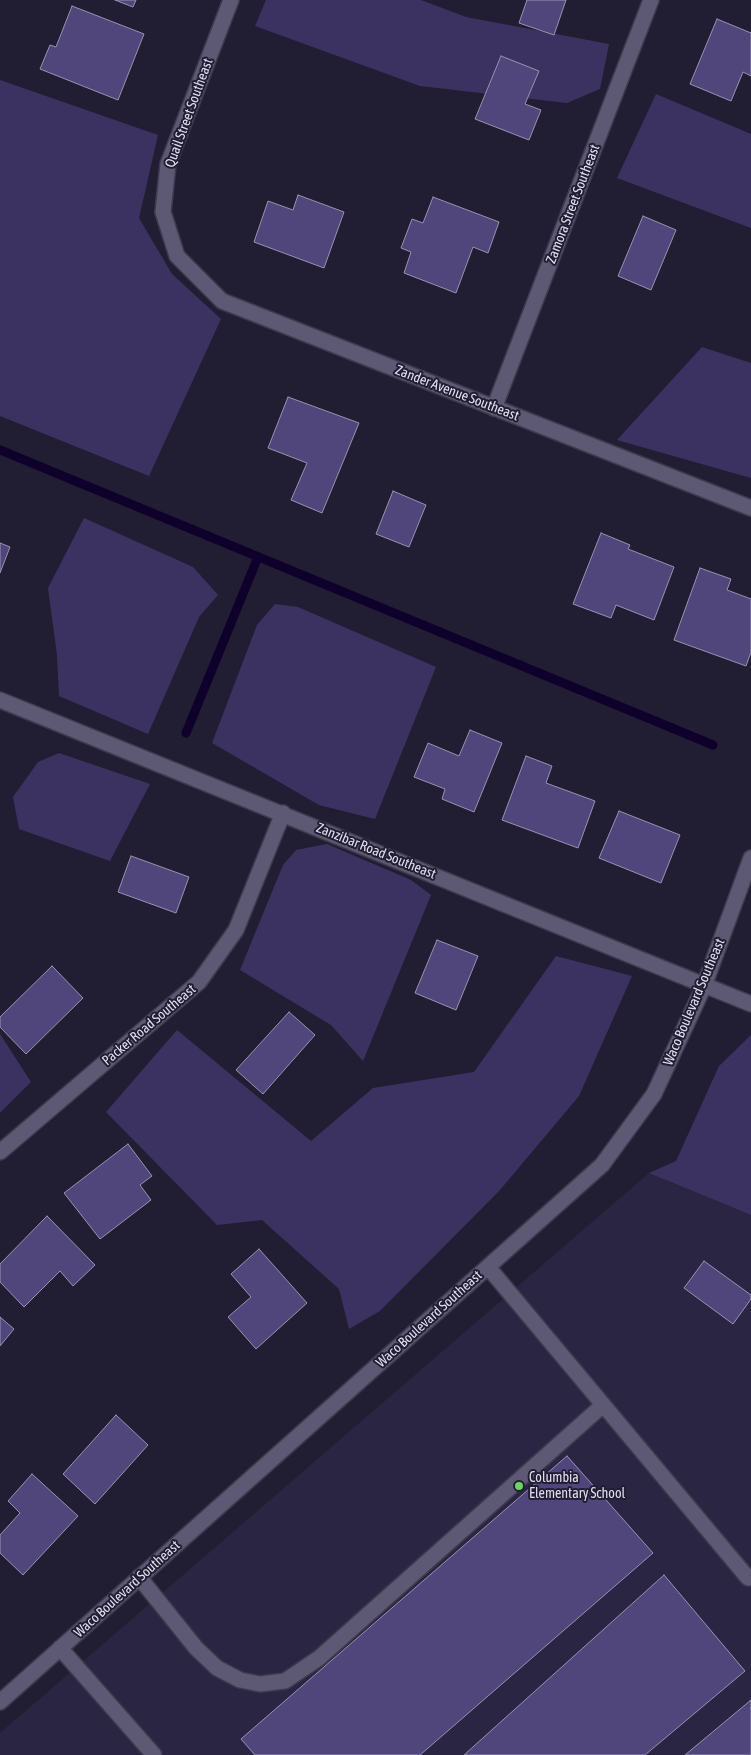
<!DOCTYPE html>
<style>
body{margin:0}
canvas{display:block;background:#211d33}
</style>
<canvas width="751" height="1755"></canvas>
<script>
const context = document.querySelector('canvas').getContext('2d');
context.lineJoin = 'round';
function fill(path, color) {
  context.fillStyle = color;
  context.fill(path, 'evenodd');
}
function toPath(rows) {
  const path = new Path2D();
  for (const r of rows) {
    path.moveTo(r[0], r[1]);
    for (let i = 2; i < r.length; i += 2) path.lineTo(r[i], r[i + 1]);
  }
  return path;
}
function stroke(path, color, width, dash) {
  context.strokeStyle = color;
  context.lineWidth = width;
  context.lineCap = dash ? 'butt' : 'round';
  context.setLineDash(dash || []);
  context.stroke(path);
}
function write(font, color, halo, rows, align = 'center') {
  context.font = font + ' "Asap Condensed",sans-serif';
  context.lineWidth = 4;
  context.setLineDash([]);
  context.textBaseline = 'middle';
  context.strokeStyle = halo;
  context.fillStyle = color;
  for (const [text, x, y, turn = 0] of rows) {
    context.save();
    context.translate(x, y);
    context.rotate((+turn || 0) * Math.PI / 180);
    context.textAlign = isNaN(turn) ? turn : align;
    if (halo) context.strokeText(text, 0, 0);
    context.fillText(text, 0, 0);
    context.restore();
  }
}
const built = toPath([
 [649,1173,751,1215,751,1755,0,1755,0,1733]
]);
const green = toPath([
 [266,0,421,0,466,17,609,44,600,89,567,103,420,86,255,26],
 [0,80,158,135,139,218,172,274,221,319,149,476,0,416],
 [656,94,751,134,751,228,617,178],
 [702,347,751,363,751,478,617,440],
 [84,518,193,567,218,595,199,617,148,734,59,696,57,655,48,588],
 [275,604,298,607,436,667,375,819,319,805,212,743,257,625],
 [59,753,150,784,110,861,19,829,13,797,38,762],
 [327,844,411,880,431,895,363,1061,331,1025,240,970,283,865,296,850],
 [556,956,632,976,579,1096,500,1190,380,1311,349,1329,339,1289,262,1220,217,1225,106,1112,177,1030,311,1141,373,1088,474,1072],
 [0,1034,31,1082,0,1113],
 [751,1035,751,1215,649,1173,676,1161,719,1066]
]);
const stream = toPath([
 [0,450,713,745],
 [186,733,258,557]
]);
const building = toPath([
 [115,0,136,0,133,7,115,0],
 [527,0,566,0,554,35,519,23,527,0],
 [72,6,144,34,118,100,40,69,50,45,56,47,72,6],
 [717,19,751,33,751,76,743,72,731,101,690,84,717,19],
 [501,56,539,71,525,104,541,110,529,140,475,119,501,56],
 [298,195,344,212,324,268,254,242,268,201,293,210,298,195],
 [433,197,499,222,488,253,473,247,456,293,404,273,411,252,401,248,412,219,423,223,433,197],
 [643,216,676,230,651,290,618,276,643,216],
 [288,397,359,423,322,513,291,500,307,463,268,448,288,397],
 [393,491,426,505,409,547,376,534,393,491],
 [601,533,630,545,628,549,674,567,654,620,616,605,611,618,573,604,601,533],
 [0,543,10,547,0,573,0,543],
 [700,568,731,579,727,590,751,599,751,652,746,666,674,640,700,568],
 [470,730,502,743,474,812,442,799,445,789,414,777,428,743,459,756,470,730],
 [526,756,552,766,546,783,595,801,578,848,502,820,526,756],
 [619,811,680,835,661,883,599,858,619,811],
 [131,856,189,877,176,913,118,892,131,856],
 [437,940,478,956,456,1010,415,993,437,940],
 [52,966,83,998,26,1054,0,1027,0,1017,52,966],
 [289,1012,315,1035,263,1094,236,1070,289,1012],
 [128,1144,152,1176,140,1185,151,1200,100,1239,64,1193,128,1144],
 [47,1216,95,1265,73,1286,60,1271,24,1307,0,1282,0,1264,47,1216],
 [259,1249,307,1303,256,1349,228,1317,251,1297,231,1274,259,1249],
 [704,1261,751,1295,751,1299,733,1324,684,1288,704,1261],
 [0,1317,14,1329,0,1346,0,1317],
 [116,1415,148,1445,95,1504,63,1474,116,1415],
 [567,1456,653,1553,420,1755,255,1755,241,1739,567,1456],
 [32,1474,78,1516,23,1575,0,1553,0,1535,20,1513,8,1501,32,1474],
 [664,1575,745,1671,645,1755,464,1755,664,1575],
 [751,1700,751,1755,685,1755,751,1700]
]);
const minor = toPath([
 [231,0,168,164,163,212,177,256,222,301,751,508],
 [494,408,651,0],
 [0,700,751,1004],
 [0,1152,199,982,236,930,283,813],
 [488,1267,748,1578],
 [139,1577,196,1648,217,1668,240,1680,260,1684,285,1681,319,1658,603,1405],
 [60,1648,154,1755],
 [0,1702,602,1165,654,1094,704,986,751,858]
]);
const markers = [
 [519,1486,5,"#6dd361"]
];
const streetNames = [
 ["Quail Street Southeast",189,113,-70],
 ["Zamora Street Southeast",573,204,-69],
 ["Zander Avenue Southeast",457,393,21],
 ["Zanzibar Road Southeast",376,851,22],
 ["Waco Boulevard Southeast",694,1002,-67],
 ["Packer Road Southeast",149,1025,-40],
 ["Waco Boulevard Southeast",429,1319,-42],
 ["Waco Boulevard Southeast",127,1589,-42]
];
const poiNames = [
 ["Columbia",529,1478],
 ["Elementary School",529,1494]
];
fill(built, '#2a2542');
fill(green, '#3c3261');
stroke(stream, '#0e002b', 9);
fill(building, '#51467c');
stroke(building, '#9793b0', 1);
stroke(minor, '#3e3a4d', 18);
stroke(minor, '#5d5974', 15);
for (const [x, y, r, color] of markers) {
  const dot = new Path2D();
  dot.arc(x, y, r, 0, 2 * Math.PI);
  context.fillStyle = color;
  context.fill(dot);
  stroke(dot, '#211d33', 2);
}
write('14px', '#e0deee', '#211d33', streetNames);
write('14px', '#e0deee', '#211d33', poiNames, 'left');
</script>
